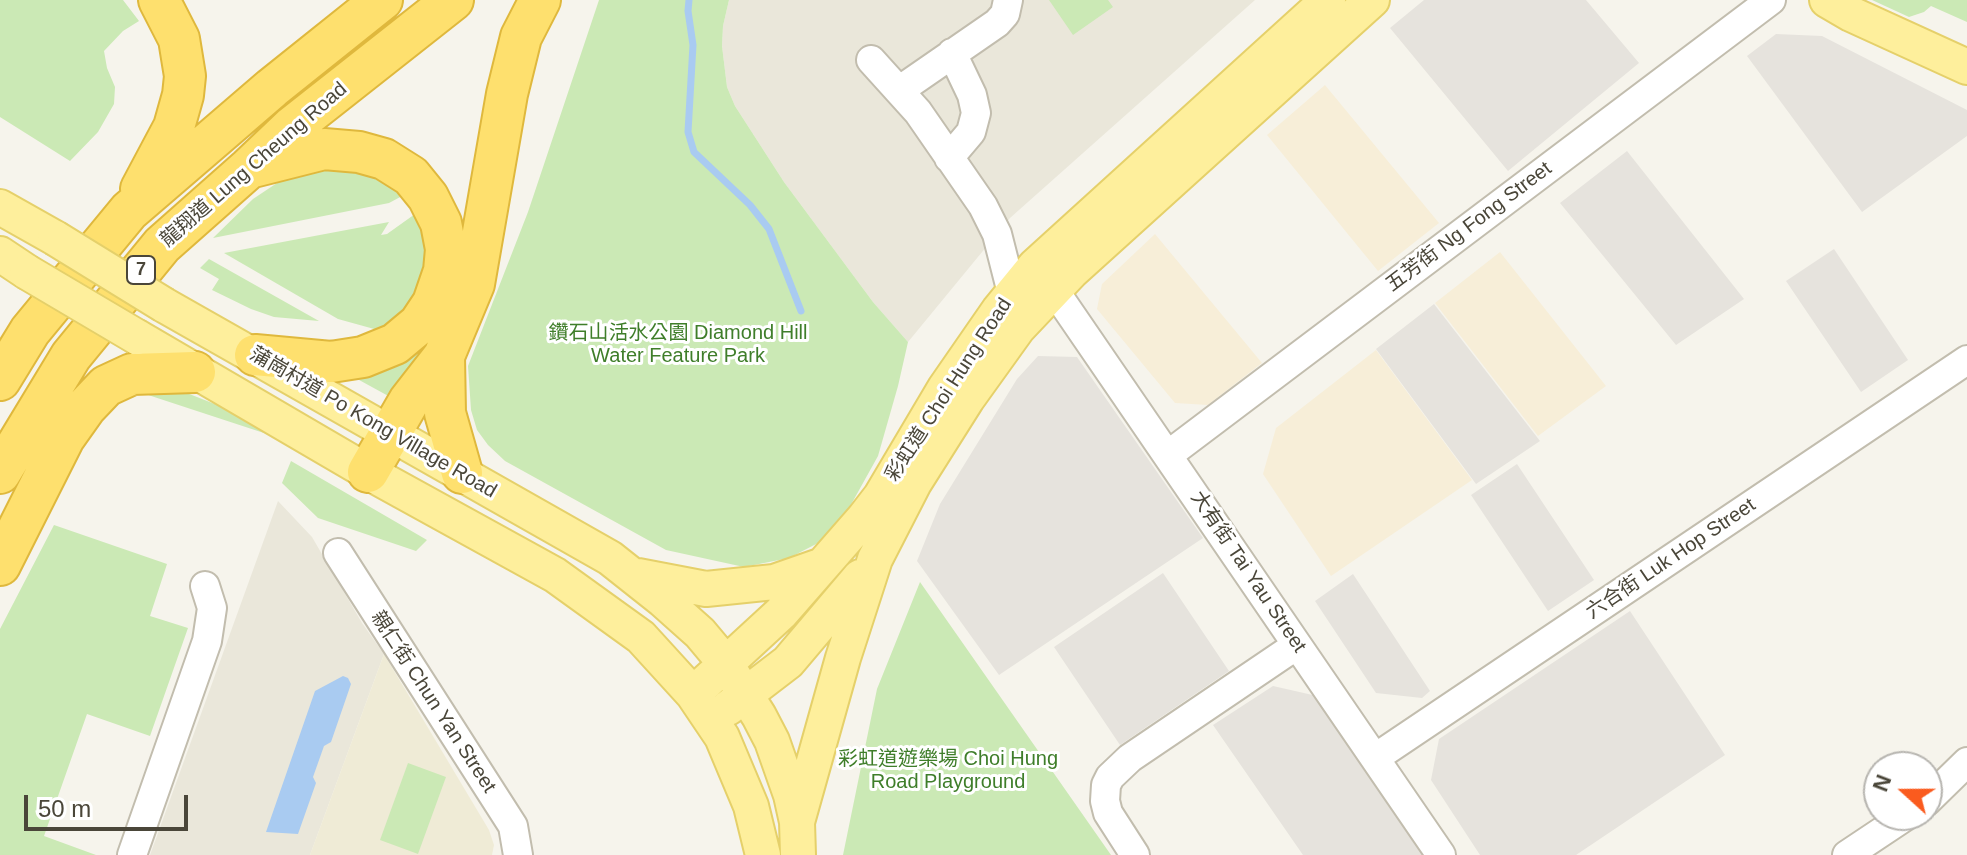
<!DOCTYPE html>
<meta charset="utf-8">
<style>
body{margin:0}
#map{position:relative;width:1967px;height:855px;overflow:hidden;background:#f6f4ec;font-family:Arial,sans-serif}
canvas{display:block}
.north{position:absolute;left:1863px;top:751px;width:80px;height:80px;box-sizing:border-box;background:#fff;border:2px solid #b7b5b0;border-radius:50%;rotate:291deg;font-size:22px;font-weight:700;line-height:32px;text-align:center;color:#4a4639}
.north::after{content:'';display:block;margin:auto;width:28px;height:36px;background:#fa5b1e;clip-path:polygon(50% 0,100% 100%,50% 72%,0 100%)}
.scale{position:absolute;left:24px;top:795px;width:164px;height:36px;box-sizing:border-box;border:4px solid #4a4639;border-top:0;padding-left:10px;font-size:24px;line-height:28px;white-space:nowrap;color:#4a4639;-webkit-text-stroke:6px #fff;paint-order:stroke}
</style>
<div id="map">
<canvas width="1967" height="855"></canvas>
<div class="north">N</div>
<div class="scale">50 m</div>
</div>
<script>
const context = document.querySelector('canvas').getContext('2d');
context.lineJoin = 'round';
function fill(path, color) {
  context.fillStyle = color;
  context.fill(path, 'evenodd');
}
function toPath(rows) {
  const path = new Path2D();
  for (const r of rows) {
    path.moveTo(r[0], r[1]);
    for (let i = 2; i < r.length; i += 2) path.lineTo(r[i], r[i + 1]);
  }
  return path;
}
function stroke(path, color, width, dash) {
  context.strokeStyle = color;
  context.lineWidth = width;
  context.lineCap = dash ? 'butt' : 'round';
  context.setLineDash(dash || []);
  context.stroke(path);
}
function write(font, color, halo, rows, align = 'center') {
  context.font = font + ' Arial,"Noto Sans TC",sans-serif';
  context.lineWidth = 6;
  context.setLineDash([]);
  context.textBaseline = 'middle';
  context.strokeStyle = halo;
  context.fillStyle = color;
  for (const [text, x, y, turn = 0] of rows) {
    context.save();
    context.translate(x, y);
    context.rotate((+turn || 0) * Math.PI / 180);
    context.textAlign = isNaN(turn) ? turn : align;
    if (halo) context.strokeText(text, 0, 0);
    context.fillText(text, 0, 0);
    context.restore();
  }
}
const residential = toPath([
 [729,0,1255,0,1010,218,908,342,873,302,784,182,735,106,727,87,722,46,723,26],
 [278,501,312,537,362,623,384,654,310,855,150,855]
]);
const commercial = toPath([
 [1325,85,1439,223,1378,271,1267,135],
 [1155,234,1262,363,1208,405,1175,403,1097,309,1102,284],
 [1500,252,1606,386,1538,436,1435,303],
 [1376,350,1472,480,1331,576,1263,474,1276,428]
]);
const industrial = toPath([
 [1424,0,1586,0,1639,63,1508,171,1390,28],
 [1776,34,1822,36,1967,110,1967,136,1862,212,1747,56],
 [1627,151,1744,299,1676,345,1560,203],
 [1834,249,1908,360,1861,392,1786,281],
 [1434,304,1540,441,1476,484,1376,349],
 [1038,356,1077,357,1203,538,999,675,917,561,940,504,1017,379],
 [1517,464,1594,580,1548,611,1471,495],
 [1163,573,1229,671,1120,745,1054,647],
 [1353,574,1430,691,1422,698,1376,693,1315,601],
 [1630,611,1725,755,1576,855,1480,855,1431,780,1439,739],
 [1273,686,1317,696,1427,855,1303,855,1213,725]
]);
const education = toPath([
 [384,654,489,830,494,845,492,855,310,855]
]);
const green = toPath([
 [0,0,123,0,139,21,123,31,104,51,107,68,115,87,114,104,98,132,70,161,0,117],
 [599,0,729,0,723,26,722,46,727,87,735,106,784,182,873,302,908,342,898,386,878,456,843,519,820,542,789,558,744,567,666,550,505,461,488,445,477,430,471,410,468,366,528,212],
 [1049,0,1108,0,1113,7,1073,35],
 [1872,0,1967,0,1967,22,1931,6,1924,12,1909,17],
 [364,162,404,195,389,203,213,238,253,199,301,167],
 [415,214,424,241,426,264,414,306,385,332,338,319,224,253,389,222,381,235,387,234],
 [209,259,319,321,274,317,251,309,212,290,219,279,200,268],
 [433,329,392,398,350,375],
 [174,388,225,408,270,435,139,392],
 [291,461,427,540,416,551,318,518,282,483],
 [54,525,167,564,150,616,188,628,150,736,87,714,44,836,96,855,0,855,0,629],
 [920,582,1111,855,843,855,877,689],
 [408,763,446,777,418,854,380,840]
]);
const water = toPath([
 [343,676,348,678,351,684,331,742,324,746,313,777,316,783,298,834,266,832,315,691]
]);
const stream = toPath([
 [689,0,688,11,693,45,688,132,694,152,750,205,769,229,801,311]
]);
const minor = toPath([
 [871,60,918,112,983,206,997,234,1012,293],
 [900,90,997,23,1005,14,1008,0],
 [949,158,971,132,976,113,972,95,952,53],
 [1054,290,1441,855],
 [1168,455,1771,0],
 [338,553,513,826,518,855],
 [1375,758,1967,360],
 [1927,801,1967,762],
 [132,855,207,641,212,608,205,586],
 [1135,855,1108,813,1105,801,1106,785,1110,777,1130,758,1297,645],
 [1847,855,1907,815]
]);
const major = toPath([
 [1827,0,1851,14,1967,67],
 [0,207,55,238],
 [0,254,27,272],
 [164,305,610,558,663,600,700,633,726,664,759,716,772,741,791,795,797,822,798,855],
 [137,337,368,472,555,575,641,637,693,694,722,737,751,806,763,855],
 [638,576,706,589,774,582,820,566],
 [693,694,781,613,864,518,881,496,945,388,999,310,1035,266,1328,0],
 [728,708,788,662,860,577],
 [797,822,843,658,875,559,914,483,967,399,1018,328,1071,272,1372,0]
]);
const highway = toPath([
 [249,168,324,149,359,152,384,159,411,176,428,197,441,223,446,249,444,271,433,303,419,324,395,344,363,357,331,362,255,355],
 [141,189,174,127,183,95,185,76,179,39,159,0],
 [0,380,30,331,129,211,272,88,382,0],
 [368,472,409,401,444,356],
 [0,473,71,356,162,245,249,168,292,127,453,0],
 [462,473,445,413,444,356,474,284,507,94,521,37,540,0],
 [0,565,64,438,86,407,106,386,132,374,195,372]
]);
const majorBridge = toPath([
 [55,238,164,305],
 [27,272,137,337]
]);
const shields = [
 [141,270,28]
];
const shieldNames = [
 ["7",141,270]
];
const streetNames = [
 ["龍翔道 Lung Cheung Road",254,165,-41],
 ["五芳街 Ng Fong Street",1469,227,-37],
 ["彩虹道 Choi Hung Road",949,390,-57],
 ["蒲崗村道 Po Kong Village Road",373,423,30],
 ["六合街 Luk Hop Street",1671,559,-34],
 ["大有街 Tai Yau Street",1248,572,56],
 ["親仁街 Chun Yan Street",433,702,57]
];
const parkNames = [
 ["鑽石山活水公園 Diamond Hill",678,333],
 ["Water Feature Park",678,356],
 ["彩虹道遊樂場 Choi Hung",948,759],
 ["Road Playground",948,782]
];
fill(residential, '#eae7da');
fill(commercial, '#f7eed8');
fill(industrial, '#e6e3dd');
fill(education, '#efebd6');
fill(green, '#cbe9b5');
fill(water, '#a9cbf1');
stroke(stream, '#a9cbf1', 7);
stroke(minor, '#c2bdae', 32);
stroke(major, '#e5d06a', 38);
stroke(highway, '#dfb83d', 44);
stroke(minor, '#fff', 28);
stroke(major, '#feef9c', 34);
stroke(highway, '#fee06e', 40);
stroke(majorBridge, '#e5d06a', 38, []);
stroke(majorBridge, '#feef9c', 34);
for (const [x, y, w] of shields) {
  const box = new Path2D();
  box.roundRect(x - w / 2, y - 14, w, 28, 6);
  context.fillStyle = '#fff';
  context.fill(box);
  stroke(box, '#4a4639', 2);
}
write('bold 18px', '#4a4639', null, shieldNames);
write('20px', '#4a4639', '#fff', streetNames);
write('20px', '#3f7e2a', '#fff', parkNames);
</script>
